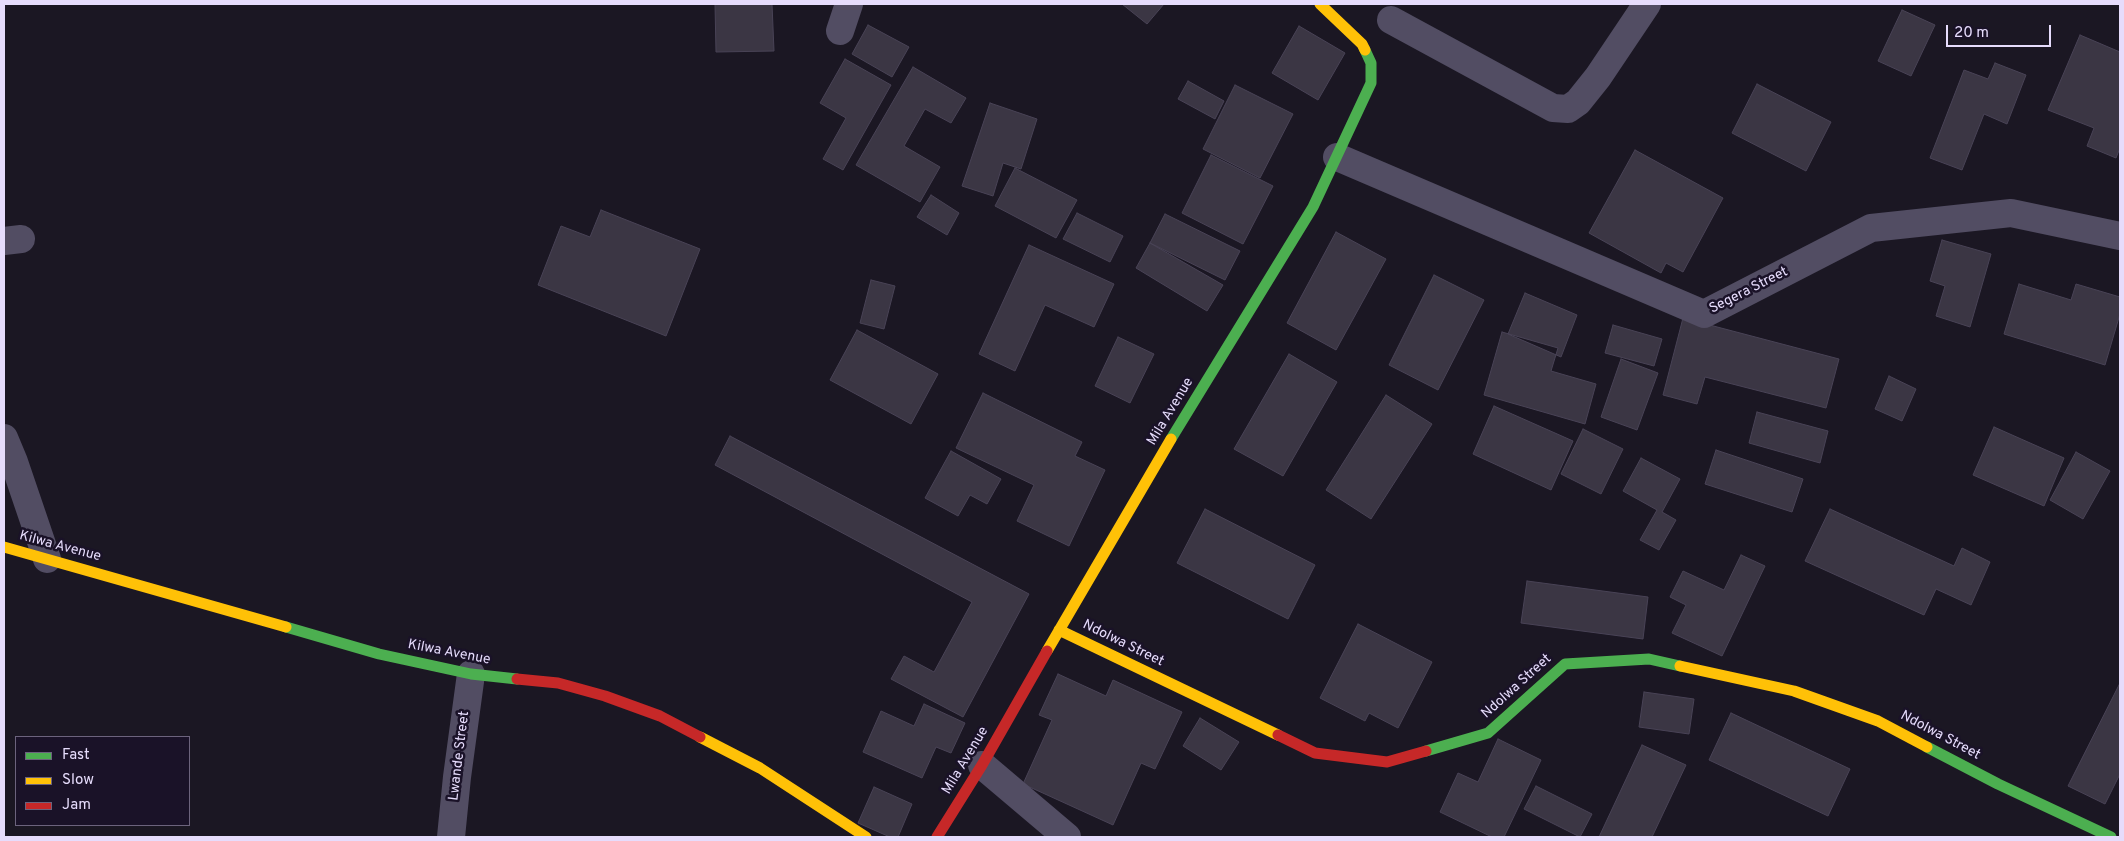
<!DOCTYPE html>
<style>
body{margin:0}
#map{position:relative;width:2124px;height:841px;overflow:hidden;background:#1b1723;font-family:Overpass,sans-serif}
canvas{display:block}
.frame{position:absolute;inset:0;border:5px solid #e6dcfc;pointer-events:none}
.legend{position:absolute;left:15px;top:736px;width:175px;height:90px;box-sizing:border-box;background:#1a1228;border:1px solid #6c637d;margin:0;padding:6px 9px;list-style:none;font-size:15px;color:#e6dcfc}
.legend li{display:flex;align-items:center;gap:10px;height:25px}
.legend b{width:25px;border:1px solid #6c637d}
.scale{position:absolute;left:1946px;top:25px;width:105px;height:22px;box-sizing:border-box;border:2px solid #e6dcfc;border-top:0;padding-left:6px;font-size:15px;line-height:18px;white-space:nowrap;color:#e6dcfc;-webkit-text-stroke:4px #1a1228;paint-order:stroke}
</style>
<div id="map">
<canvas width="2124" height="841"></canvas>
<div class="frame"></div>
<ul class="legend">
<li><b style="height:6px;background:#4caf50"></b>Fast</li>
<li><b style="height:6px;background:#ffc107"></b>Slow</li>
<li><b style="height:6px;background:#c62828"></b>Jam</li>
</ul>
<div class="scale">20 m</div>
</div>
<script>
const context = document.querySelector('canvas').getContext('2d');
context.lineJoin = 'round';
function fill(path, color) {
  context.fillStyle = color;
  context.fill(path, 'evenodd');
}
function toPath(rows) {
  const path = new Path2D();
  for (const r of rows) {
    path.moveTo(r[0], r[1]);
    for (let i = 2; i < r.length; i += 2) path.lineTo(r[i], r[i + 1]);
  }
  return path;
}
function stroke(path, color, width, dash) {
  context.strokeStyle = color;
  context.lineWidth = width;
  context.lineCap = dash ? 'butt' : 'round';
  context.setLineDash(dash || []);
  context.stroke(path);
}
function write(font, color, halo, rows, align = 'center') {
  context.font = font + ' Overpass,sans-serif';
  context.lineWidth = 5;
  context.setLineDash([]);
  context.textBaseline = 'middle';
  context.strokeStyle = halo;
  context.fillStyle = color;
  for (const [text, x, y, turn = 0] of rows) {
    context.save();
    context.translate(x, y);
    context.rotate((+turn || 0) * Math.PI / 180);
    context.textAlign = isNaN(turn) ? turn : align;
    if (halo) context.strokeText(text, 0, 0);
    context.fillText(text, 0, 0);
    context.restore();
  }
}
const building = toPath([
 [715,4,772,4,774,51,716,52,715,4],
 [1122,4,1164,4,1147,24,1122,4],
 [1902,10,1935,25,1911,76,1878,61,1902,10],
 [868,25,909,47,892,77,852,54,868,25],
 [1299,26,1345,53,1318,100,1272,73,1299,26],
 [2080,35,2120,52,2120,148,2116,158,2087,146,2094,128,2048,110,2080,35],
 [845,59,891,85,843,170,823,159,846,118,820,103,845,59],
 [1995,63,2026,75,2007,124,1984,114,1962,170,1930,158,1964,70,1988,79,1995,63],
 [913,67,966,98,951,123,925,109,904,146,940,167,920,202,856,165,913,67],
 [1188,81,1224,101,1215,119,1178,99,1188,81],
 [1757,84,1831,122,1806,171,1732,133,1757,84],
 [1235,85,1293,114,1260,178,1203,149,1235,85],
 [990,103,1037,119,1021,169,1003,163,993,196,962,186,990,103],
 [1635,150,1723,198,1683,272,1666,263,1661,273,1589,233,1635,150],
 [1211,155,1273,186,1243,244,1182,213,1211,155],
 [1015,168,1077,200,1056,238,995,206,1015,168],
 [931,195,959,213,947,235,917,217,931,195],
 [601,210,700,249,666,336,538,285,561,226,590,237,601,210],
 [1077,213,1123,236,1110,262,1063,239,1077,213],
 [1165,214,1240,251,1225,280,1150,243,1165,214],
 [1336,232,1386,259,1336,350,1287,323,1336,232],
 [1942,240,1991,254,1970,327,1936,316,1945,286,1930,281,1942,240],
 [1150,243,1223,285,1207,311,1136,268,1150,243],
 [1029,245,1114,284,1094,327,1045,305,1015,371,979,354,1029,245],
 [1434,275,1484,300,1438,390,1389,365,1434,275],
 [871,280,895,286,884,329,860,323,871,280],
 [2019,284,2071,300,2076,284,2120,297,2120,314,2105,365,2004,334,2019,284],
 [1525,293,1577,315,1561,357,1508,334,1525,293],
 [1683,318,1839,359,1826,408,1705,377,1697,404,1663,395,1683,318],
 [1613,325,1662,339,1654,366,1605,353,1613,325],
 [857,330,938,374,911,424,830,380,857,330],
 [1502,332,1558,348,1551,371,1596,384,1585,424,1484,395,1502,332],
 [1118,337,1154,354,1130,403,1095,386,1118,337],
 [1289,354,1337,382,1283,476,1234,449,1289,354],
 [1621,359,1658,373,1637,430,1601,417,1621,359],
 [1889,376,1916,389,1902,421,1875,409,1889,376],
 [983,393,1082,442,1075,456,1105,470,1069,546,1017,521,1034,485,956,448,983,393],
 [1386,395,1432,424,1371,519,1326,490,1386,395],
 [1494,406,1573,441,1551,490,1473,454,1494,406],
 [1757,412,1828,431,1820,463,1749,443,1757,412],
 [1994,427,2064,458,2044,506,1973,475,1994,427],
 [1583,429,1623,449,1601,494,1561,474,1583,429],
 [730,436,1029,594,963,717,891,679,904,656,934,672,972,602,715,465,730,436],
 [1716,450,1803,479,1792,512,1705,484,1716,450],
 [951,451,1001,479,987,504,970,495,958,516,925,498,951,451],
 [2076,452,2110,471,2083,519,2050,500,2076,452],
 [1641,458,1680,479,1662,512,1676,520,1659,550,1640,540,1657,510,1623,491,1641,458],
 [1205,509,1315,565,1288,619,1177,563,1205,509],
 [1830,509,1954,566,1962,548,1990,562,1971,605,1936,589,1924,615,1805,561,1830,509],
 [1741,555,1765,566,1722,656,1672,633,1686,605,1670,597,1683,571,1724,590,1741,555],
 [1527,581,1648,597,1643,639,1521,623,1527,581],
 [1358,624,1432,662,1398,728,1369,713,1365,721,1320,698,1358,624],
 [1058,674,1106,696,1113,680,1182,712,1155,769,1141,763,1113,825,1023,784,1052,720,1039,715,1058,674],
 [2120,683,2120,774,2105,804,2068,786,2120,683],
 [1644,692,1694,699,1689,734,1639,727,1644,692],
 [924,704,965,723,951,753,936,747,922,778,863,752,881,711,914,726,924,704],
 [1731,713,1850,769,1828,816,1709,760,1731,713],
 [1200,718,1239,742,1221,770,1183,746,1200,718],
 [1498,739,1541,760,1504,837,1492,837,1440,812,1458,773,1478,782,1498,739],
 [1642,745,1686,765,1652,837,1599,837,1642,745],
 [1536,786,1592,814,1580,837,1524,809,1536,786],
 [874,787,912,804,898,837,890,837,858,823,874,787]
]);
const street = toPath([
 [1391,20,1553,108,1568,109,1578,102,1598,77,1647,4],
 [840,31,849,4],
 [1337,157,1704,314,1871,228,2011,213,2120,236],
 [4,241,21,239],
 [4,438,14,462,47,559],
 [982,765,1067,837],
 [451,837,457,777,471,674]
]);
const fast = toPath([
 [1171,439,1313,207,1371,83,1371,63,1365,50],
 [286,627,379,654,471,674,517,679],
 [1927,747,1998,784,2111,837],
 [1426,751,1488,733,1565,664,1649,659,1680,666]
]);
const slow = toPath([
 [1320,4,1362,44,1365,50],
 [4,547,286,627],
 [1059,630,1278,735],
 [1047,651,1171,439],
 [1680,666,1794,691,1878,721,1927,747],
 [700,737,760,768,866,837]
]);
const jam = toPath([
 [517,679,558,683,605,696,660,716,700,737],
 [1278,735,1315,753,1387,762,1426,751],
 [937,837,982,765,1047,651]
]);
const streetNames = [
 ["Segera Street",1749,291,-27],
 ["Mila Avenue",1171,412,-59],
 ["Kilwa Avenue",60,547,15],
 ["Ndolwa Street",1123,644,26],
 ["Kilwa Avenue",449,653,11],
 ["Ndolwa Street",1517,687,-42],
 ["Ndolwa Street",1940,736,28],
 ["Lwande Street",460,756,-83],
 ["Mila Avenue",966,761,-59]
];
fill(building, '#3b3644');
stroke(building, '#494356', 1);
stroke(street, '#524d63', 28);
stroke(fast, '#4caf50', 11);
stroke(slow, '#ffc107', 11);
stroke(jam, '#c62828', 11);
write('14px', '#e6dcfc', '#1a1228', streetNames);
</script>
